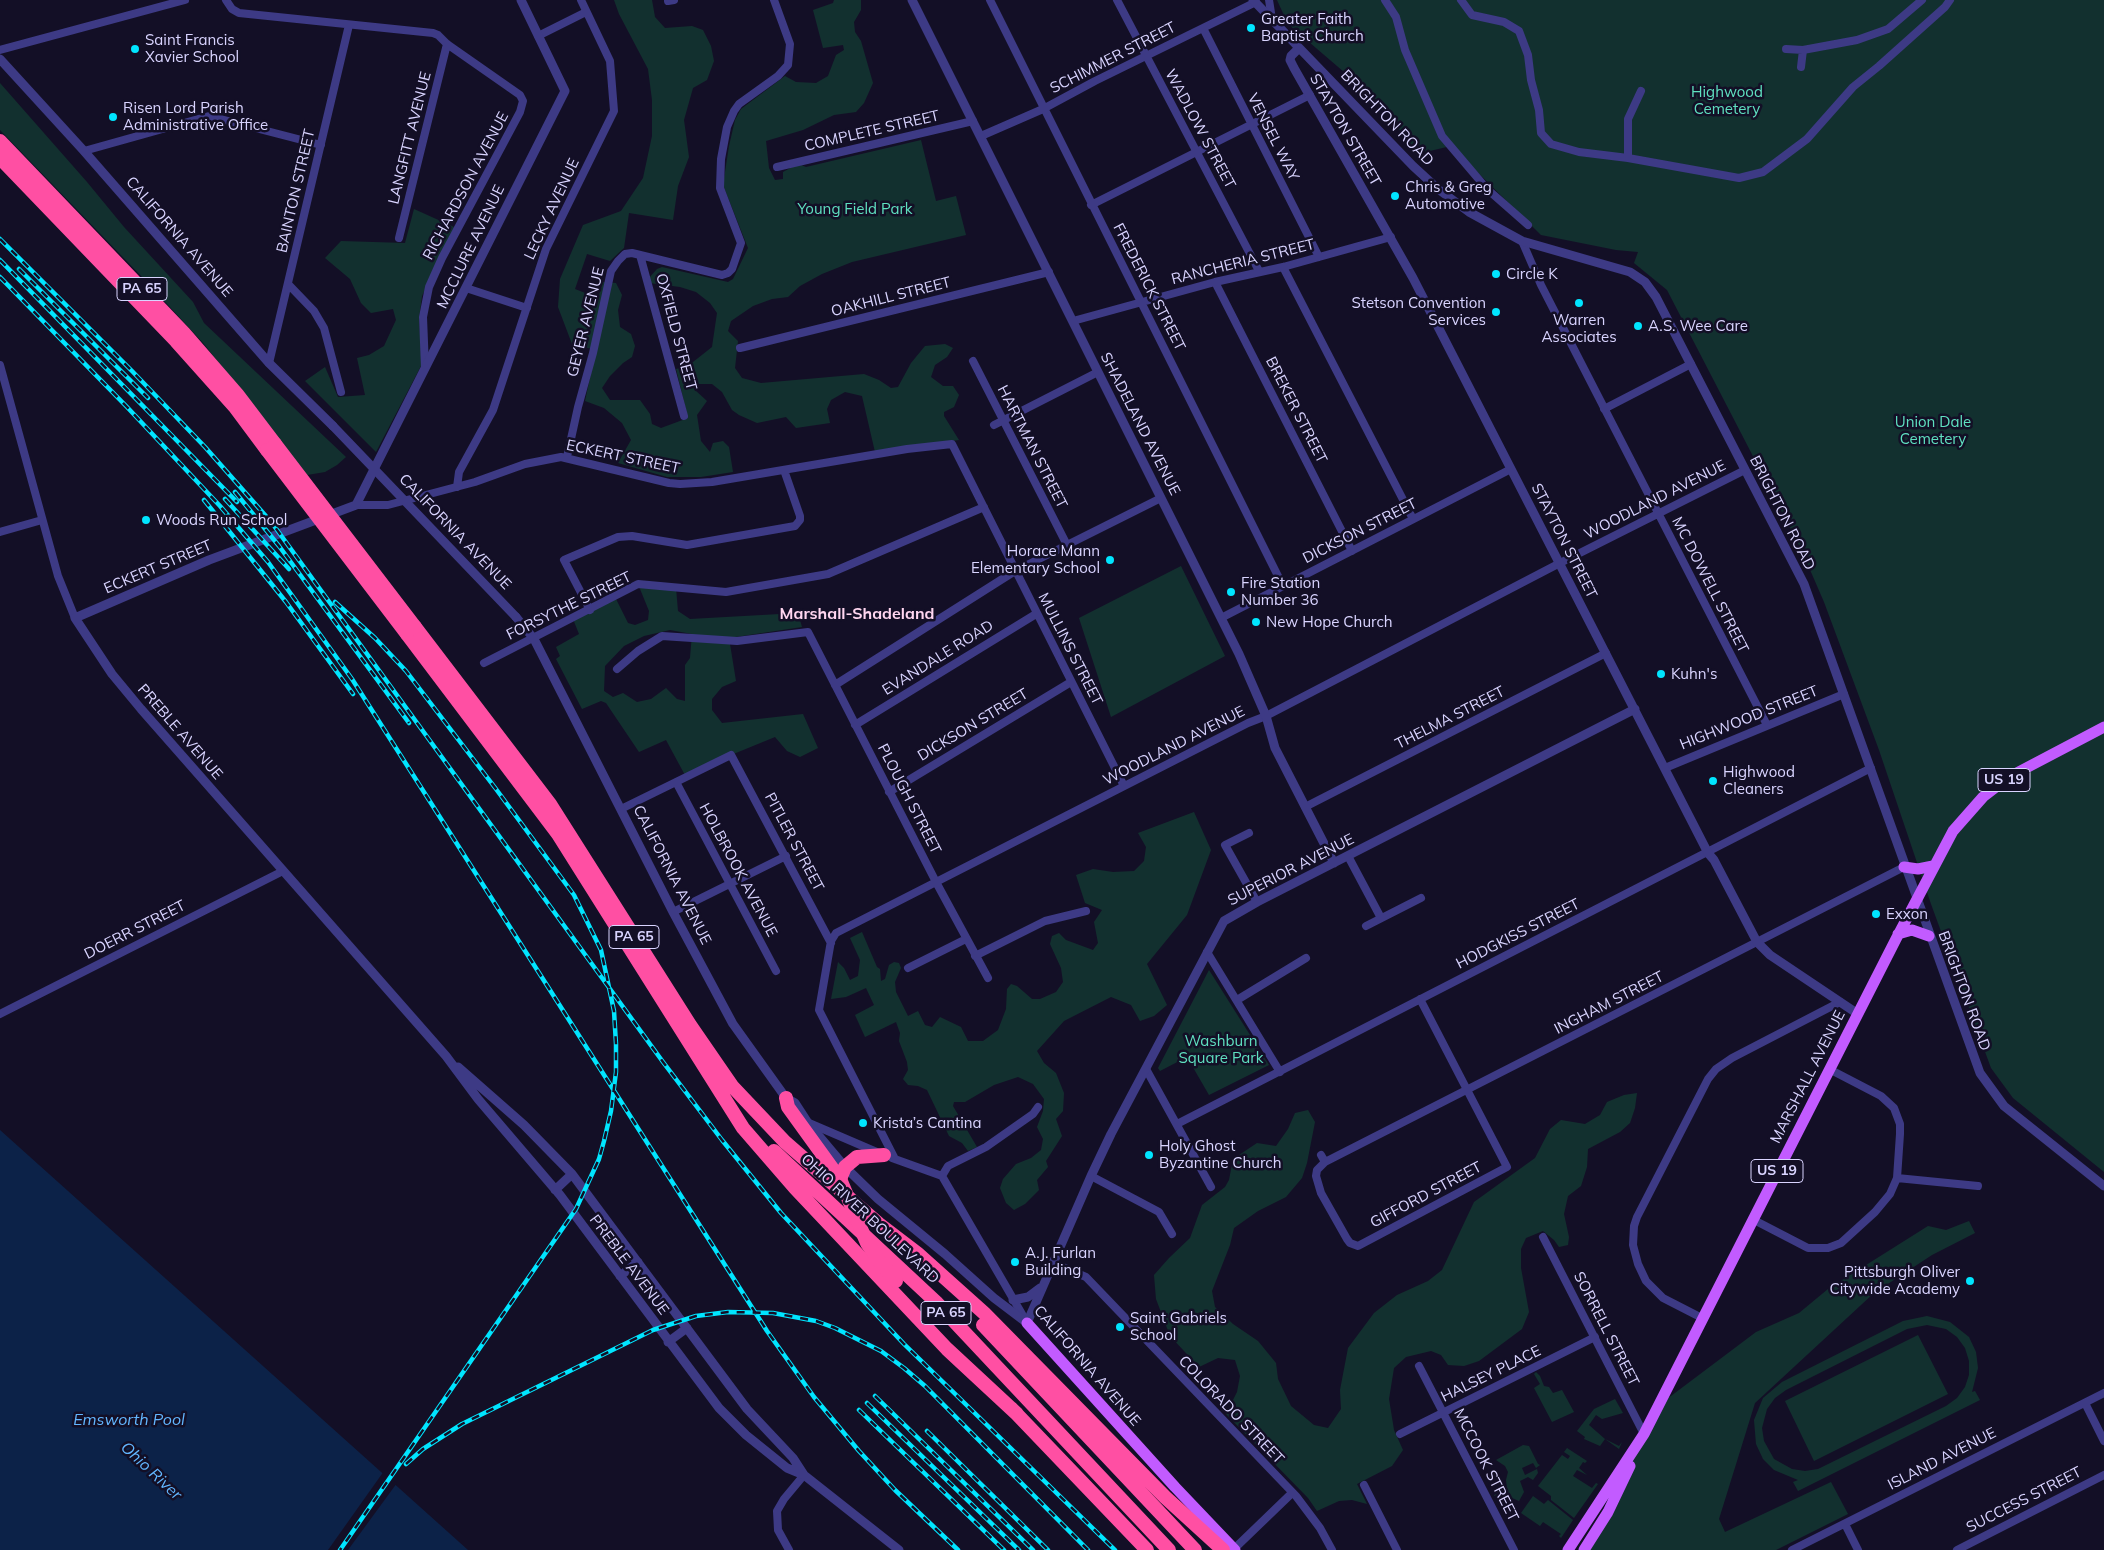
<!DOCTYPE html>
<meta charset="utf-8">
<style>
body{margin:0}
canvas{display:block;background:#130f26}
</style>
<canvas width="2104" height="1550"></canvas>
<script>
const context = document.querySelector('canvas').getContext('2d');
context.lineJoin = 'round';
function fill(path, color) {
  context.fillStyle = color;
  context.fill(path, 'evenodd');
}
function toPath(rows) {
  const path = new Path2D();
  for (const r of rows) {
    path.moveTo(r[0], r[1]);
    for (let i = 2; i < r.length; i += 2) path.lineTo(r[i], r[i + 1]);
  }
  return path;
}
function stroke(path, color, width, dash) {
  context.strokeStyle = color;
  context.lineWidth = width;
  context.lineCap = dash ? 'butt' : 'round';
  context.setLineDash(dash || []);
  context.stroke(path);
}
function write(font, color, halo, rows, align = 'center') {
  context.font = font + ' Mulish,sans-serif';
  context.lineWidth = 5;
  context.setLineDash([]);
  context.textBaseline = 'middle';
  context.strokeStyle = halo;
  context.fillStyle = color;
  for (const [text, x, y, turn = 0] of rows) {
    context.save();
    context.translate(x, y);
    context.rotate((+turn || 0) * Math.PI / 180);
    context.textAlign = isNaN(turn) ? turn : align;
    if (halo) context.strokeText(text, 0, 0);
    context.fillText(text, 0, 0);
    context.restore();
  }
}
const green = toPath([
 [614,0,652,0,655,17,665,28,692,26,703,30,711,46,714,61,707,80,693,88,684,120,689,157,678,186,673,220,629,213,624,248,610,261,587,254,575,289,598,298,603,282,616,283,622,295,618,310,620,327,631,334,635,346,632,357,623,363,610,376,602,388,610,400,640,400,650,414,652,424,661,428,688,418,676,369,688,366,712,347,717,313,710,303,696,292,680,287,649,283,648,279,657,269,662,267,728,282,733,279,748,248,723,185,729,146,735,120,741,109,785,76,796,82,816,83,828,76,836,55,844,50,843,45,823,48,813,10,833,3,834,0,861,0,861,10,854,22,855,32,861,41,873,83,864,103,856,112,834,115,803,130,766,141,769,168,775,180,783,179,783,172,792,167,801,165,806,167,921,140,936,201,956,196,966,235,852,262,822,274,800,286,788,297,772,299,753,306,731,321,728,331,738,341,735,368,742,378,761,383,864,374,879,380,891,388,898,387,911,363,925,346,945,344,953,348,947,357,935,365,931,377,943,386,953,386,959,395,954,407,944,412,944,416,959,440,875,452,862,396,845,392,831,400,827,409,830,423,796,428,786,417,757,423,739,415,732,410,722,392,712,384,699,384,695,390,707,401,697,415,701,441,710,452,713,443,723,441,729,447,733,472,701,477,667,477,618,463,631,440,622,423,604,408,585,401,596,350,572,344,558,307,560,279,583,225,621,211,643,178,652,136,652,100,648,69,619,14],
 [1277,0,2104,0,2104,1172,2013,1098,1991,1068,1931,904,1879,750,1824,602,1801,549,1667,290,1634,263,1638,252,1616,250,1541,235,1451,146,1417,154,1379,102,1288,24],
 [0,83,87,182,124,227,193,302,204,323,346,457,337,465,325,472,307,475,204,344,144,279,0,130],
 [414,209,454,227,422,296,419,319,422,364,376,452,305,381,325,367,338,397,365,395,357,358,369,355,384,346,396,320,393,309,371,313,361,303,350,279,325,258,341,241,405,243],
 [1181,566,1225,656,1111,717,1079,618],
 [638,584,676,588,678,611,690,619,798,613,802,627,729,638,736,681,722,687,712,699,712,710,722,723,803,714,818,748,800,757,787,751,775,737,731,755,686,777,666,740,639,752,606,703,601,701,582,709,556,659,560,656,556,647,579,634,573,619,615,597,628,623,635,625,648,620,649,611],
 [670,630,692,634,690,658,685,665,685,701,677,699,666,688,651,699,637,702,623,693,613,697,604,691,605,666,624,646,644,636],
 [1194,812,1211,850,1187,915,1147,964,1167,1005,1154,1016,1140,1021,1131,1005,1111,997,1064,1021,1037,1051,1044,1063,1056,1073,1064,1093,1063,1111,1056,1119,1062,1136,1046,1161,1048,1167,1037,1180,1039,1190,1025,1204,1014,1210,1006,1203,1000,1188,1003,1179,1016,1164,1031,1158,1041,1150,1043,1139,1037,1127,1043,1111,1044,1099,1033,1084,1018,1077,994,1085,965,1102,954,1102,953,1106,977,1147,968,1151,962,1143,949,1136,927,1090,918,1086,908,1085,903,1079,908,1070,907,1062,899,1041,900,1033,896,1022,865,1037,855,1015,874,1005,866,988,846,997,831,999,838,962,844,968,850,980,858,976,860,960,850,938,862,932,877,967,880,969,881,981,885,979,889,965,894,962,899,963,901,968,895,982,896,992,908,1016,918,1011,925,1025,932,1027,940,1017,961,1027,968,1041,983,1041,998,1030,1006,1009,1007,989,1011,984,1017,986,1032,999,1040,999,1056,992,1063,982,1061,968,1050,944,1052,936,1059,933,1066,940,1093,950,1098,943,1094,922,1102,910,1085,903,1076,875,1093,869,1113,872,1134,871,1144,861,1146,847,1138,833],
 [1209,970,1269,1065,1209,1095,1187,1057,1160,1071,1158,1068],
 [1637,1093,1635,1108,1630,1123,1620,1132,1588,1149,1587,1167,1581,1186,1568,1196,1564,1214,1569,1237,1568,1245,1559,1247,1554,1240,1543,1231,1526,1238,1521,1249,1521,1268,1529,1312,1522,1329,1479,1361,1464,1366,1448,1365,1441,1355,1431,1351,1406,1357,1394,1368,1389,1399,1394,1430,1403,1450,1392,1466,1357,1484,1367,1504,1352,1500,1339,1501,1317,1511,1308,1498,1226,1414,1237,1392,1240,1376,1235,1360,1218,1358,1199,1367,1170,1336,1156,1299,1154,1275,1169,1258,1190,1238,1202,1205,1225,1187,1229,1180,1233,1159,1257,1143,1276,1146,1288,1129,1295,1113,1308,1110,1315,1122,1307,1163,1302,1178,1286,1197,1258,1211,1234,1228,1230,1245,1212,1291,1215,1307,1233,1324,1258,1341,1276,1363,1278,1379,1291,1406,1314,1425,1328,1428,1341,1409,1340,1390,1348,1348,1374,1313,1397,1295,1428,1281,1442,1270,1474,1202,1535,1158,1550,1129,1561,1120,1585,1124,1600,1115,1607,1102,1624,1095],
 [1969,1221,1975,1233,1932,1255,1874,1293,1755,1403,1719,1519,1725,1532,1831,1482,1848,1514,1776,1550,1584,1550,1655,1408,1756,1332,1799,1313,1828,1289,1928,1226,1946,1230],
 [1927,1316,1950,1322,1969,1337,1976,1352,1978,1368,1972,1392,1975,1391,1980,1400,1798,1491,1793,1482,1798,1480,1774,1470,1763,1459,1756,1444,1754,1420,1763,1398,1782,1382,1903,1321],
 [1927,1325,1946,1329,1957,1337,1965,1348,1969,1361,1969,1375,1965,1387,1957,1398,1946,1406,1818,1469,1805,1471,1792,1469,1774,1459,1764,1441,1762,1428,1767,1409,1775,1398,1786,1390,1907,1329],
 [1918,1335,1948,1394,1814,1461,1785,1401],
 [1536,1372,1540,1376,1544,1386,1549,1387,1553,1393,1562,1390,1574,1412,1552,1422,1534,1388,1540,1384,1534,1374],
 [1615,1399,1623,1413,1602,1419,1596,1415,1589,1425,1605,1439,1619,1446,1622,1442,1619,1449,1605,1439,1600,1446,1584,1439,1585,1437,1577,1431,1594,1409],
 [1523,1445,1529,1446,1538,1464,1540,1465,1536,1468,1533,1463,1522,1468,1525,1475,1537,1469,1538,1473,1533,1480,1528,1477,1520,1481,1524,1492,1519,1501,1512,1498,1510,1502,1501,1505,1494,1495,1507,1488,1506,1480,1508,1472,1505,1466,1496,1460],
 [1567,1448,1587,1461,1585,1463,1583,1462,1579,1468,1587,1475,1577,1470,1573,1476,1592,1488,1596,1483,1598,1484,1574,1518,1551,1500,1551,1496,1538,1486,1562,1455,1568,1459,1570,1456,1564,1452],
 [1533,1496,1544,1504,1548,1500,1573,1520,1561,1538,1559,1536,1561,1534,1543,1522,1540,1526,1521,1513]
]);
const water = toPath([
 [0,1130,468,1550,0,1550]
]);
const pier = toPath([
 [384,1471,397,1483,348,1550,328,1550]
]);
const minor = toPath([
 [226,0,232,9,239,13,433,33,438,35,447,44,520,95,523,101,520,112,442,258,429,287,423,317,425,368],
 [990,0,1283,586],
 [1117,0,1259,271],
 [1269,0,1272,19],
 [1385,0,1396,17,1405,50,1442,136,1487,189,1528,225],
 [1461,0,1472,15,1504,22,1519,31,1528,55,1531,80,1539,110,1541,133,1551,144,1579,152,1628,158],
 [668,1,674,0],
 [1203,28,1319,257],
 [538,36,586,12],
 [1786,49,1803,50,1857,40,1888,29,1922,0],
 [0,50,185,0],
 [1801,67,1803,50],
 [1641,91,1628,119,1628,158,1739,178,1763,172,1807,139,1853,87,1879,66,1945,7,1950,0],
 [981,136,1043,109,1095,81,1256,2],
 [84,151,209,116,321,145],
 [777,167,973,121],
 [1091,205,1310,95],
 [399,238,447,44],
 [1522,241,1541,285,1767,725],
 [640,255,684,416],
 [1283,267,1413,519],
 [1215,282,1352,551],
 [288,284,314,311,324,328,341,392],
 [466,288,527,308],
 [1073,321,1215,282,1283,267,1391,237],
 [740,348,1049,272],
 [973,361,1067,545],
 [269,363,349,25],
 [0,365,58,576,75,618],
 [1604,409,1691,364],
 [994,425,1098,372],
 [567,457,578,407,593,353,611,271,618,261,625,254,632,253,722,275,728,273,732,269,741,243,720,188,721,159,727,127,734,111,739,104,778,76,788,65,790,44,774,0],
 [457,487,459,472,493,410,546,249,614,111,610,61,581,0],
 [356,505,388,505,475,482,525,464,561,457,669,483,680,484,712,482,907,449,952,444,1124,786],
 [0,532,42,520],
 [590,610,564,560,618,537,632,536,687,545,795,526,800,520,800,516,784,470],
 [1221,618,1511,469],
 [484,663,638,584,726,592,828,574,984,507],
 [617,669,638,651,662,636,737,641,808,632,936,882,988,978],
 [835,685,1015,571,1161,498],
 [855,725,1036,614],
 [1665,768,1844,694],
 [676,782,776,971],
 [889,792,1071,682],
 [1305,807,1606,653],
 [621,809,731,755,831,943],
 [1249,833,1225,845,1257,902],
 [1348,856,1381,918],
 [673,912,786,856],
 [1366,926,1421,898],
 [1207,952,1280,1072],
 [975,956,1045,921,1086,911],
 [908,968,966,939],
 [1237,1000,1306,958],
 [0,1014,283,871],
 [1146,1069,1211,1187],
 [809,1123,879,1153],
 [1177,1124,1871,768],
 [1321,1155,1325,1162,1317,1170,1316,1176,1321,1193,1347,1239,1350,1243,1358,1246,1507,1167,1420,999],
 [892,1158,942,1176,1026,1321],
 [895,1159,819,1010,831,941,836,933,1248,723,1266,716,1560,563,1745,470],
 [1325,1162,1904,867],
 [942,1176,948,1166,986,1147,1033,1114,1038,1107],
 [1091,1176,1159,1212,1172,1234],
 [1897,1178,1978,1186],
 [1752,1219,1808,1248,1828,1248,1841,1243,1875,1212,1890,1194,1897,1178,1900,1134,1900,1124,1894,1108,1881,1096,1829,1069],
 [1543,1237,1644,1434],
 [1053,1263,1086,1277,1296,1496,1320,1528,1332,1550],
 [1702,1318,1663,1298,1646,1281,1638,1264,1633,1245,1634,1226,1637,1217,1708,1079,1716,1069,1732,1058,1840,1002],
 [1419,1366,1514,1550],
 [2085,1403,2104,1441],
 [1400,1434,1595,1337],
 [1364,1485,1397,1550],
 [1845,1524,1858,1550],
 [1234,1549,1292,1493],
 [789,1550,778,1530,777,1511,784,1499,804,1475],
 [1792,1550,2104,1393],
 [1957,1550,2104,1475]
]);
const tertiary = toPath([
 [521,0,565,91,356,505,209,560,75,618,112,674,141,709,446,1056,478,1099,560,1195,719,1408,746,1435,787,1468,804,1475,899,1550],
 [912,0,1239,654,1266,716,1275,748,1334,863],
 [1253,0,1413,166,1438,189,1469,212,1522,241,1630,272,1645,282,1656,297,1804,584,1980,1073,2004,1106,2104,1186],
 [1299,48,1291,56,1290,60,1294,68,1413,278,1708,853,1714,860,1757,942,1770,955,1858,1014],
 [0,59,84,151,269,363,333,426],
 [516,617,534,639,673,912,733,1024,786,1098,795,1103,808,1123,845,1167,878,1199,945,1254,994,1298,1027,1323,1091,1176,1111,1134,1224,921,1257,902,1635,709],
 [458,1067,524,1125,572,1174,747,1409,793,1458,804,1475],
 [555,1190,572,1174],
 [620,1276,638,1262],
 [1013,1300,1028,1297,1040,1288],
 [668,1342,687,1328]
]);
const primary = toPath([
 [1904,867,1918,869,1933,866],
 [1898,934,1912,930,1929,936],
 [1027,1323,1175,1487,1235,1550],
 [1568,1550,1644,1434,1896,939,1953,831,1983,797,2009,777,2104,727],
 [1584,1550,1608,1512,1630,1466]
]);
const motorway = toPath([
 [0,141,184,333,237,394,275,444],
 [0,158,176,341,235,407,267,450],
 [415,627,550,804,690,1025,732,1086,785,1142,879,1224,917,1253,984,1313,1165,1497,1223,1550],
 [407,634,558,834,743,1128,795,1188,947,1349,1017,1414],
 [786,1098,788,1107,840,1179,845,1167,857,1157,884,1155],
 [774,1151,936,1302,1169,1550],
 [983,1325,1195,1550],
 [1011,1408,1147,1550]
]);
const rail = toPath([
 [0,239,132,371,205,447,272,523,663,1062,722,1140,781,1213,904,1344,1115,1550],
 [0,260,237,502],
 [19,269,148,398],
 [0,277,127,407,220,506,268,562,352,679,767,1331,814,1397,859,1451,895,1490,958,1550],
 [235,492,279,546,409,723],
 [225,499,289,569],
 [204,500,286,602,353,694],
 [335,602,375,638,406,671,496,789,574,895,601,950,614,1011,616,1044,616,1072,611,1111,604,1141,599,1159,576,1209,340,1550],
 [875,1396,1033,1550],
 [867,1403,1019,1550],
 [859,1410,1004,1550],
 [927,1431,1048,1550],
 [406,1464,423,1449,462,1424,653,1330,696,1316,728,1312,773,1313,816,1321,835,1328,881,1351,904,1368,925,1386,1088,1550]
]);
const tertiaryBridge = toPath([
 [333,426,516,617]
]);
const motorwayBridge = toPath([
 [275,444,415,627],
 [267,450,407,634],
 [840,1179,867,1243,879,1261,896,1281]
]);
const markers = [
 [1251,28,5,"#00e5ff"],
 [135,49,5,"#00e5ff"],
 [113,117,5,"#00e5ff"],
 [1395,196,5,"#00e5ff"],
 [1496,274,5,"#00e5ff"],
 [1579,303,5,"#00e5ff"],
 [1496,312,5,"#00e5ff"],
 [1638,326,5,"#00e5ff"],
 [146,520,5,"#00e5ff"],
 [1110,560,5,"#00e5ff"],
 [1231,592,5,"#00e5ff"],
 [1256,622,5,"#00e5ff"],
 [1661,674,5,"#00e5ff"],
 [1713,781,5,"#00e5ff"],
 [1876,914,5,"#00e5ff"],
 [863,1123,5,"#00e5ff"],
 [1149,1155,5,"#00e5ff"],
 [1015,1262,5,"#00e5ff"],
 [1970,1281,5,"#00e5ff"],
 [1120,1327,5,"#00e5ff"]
];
const shields = [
 [142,289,50],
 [2004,780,52],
 [634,937,50],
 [1777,1171,52],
 [946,1313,50]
];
const shieldNames = [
 ["PA 65",142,289],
 ["US 19",2004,780],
 ["PA 65",634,937],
 ["US 19",1777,1171],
 ["PA 65",946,1313]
];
const poiNames = [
 ["Greater Faith",1261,19],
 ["Baptist Church",1261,36],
 ["Saint Francis",145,40],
 ["Xavier School",145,57],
 ["Risen Lord Parish",123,108],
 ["Administrative Office",123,125],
 ["Chris & Greg",1405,187],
 ["Automotive",1405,204],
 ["Circle K",1506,274],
 ["Stetson Convention",1486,303,"right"],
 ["Services",1486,320,"right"],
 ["Warren",1579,320,"center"],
 ["Associates",1579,337,"center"],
 ["A.S. Wee Care",1648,326],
 ["Woods Run School",156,520],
 ["Horace Mann",1100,551,"right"],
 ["Elementary School",1100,568,"right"],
 ["Fire Station",1241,583],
 ["Number 36",1241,600],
 ["New Hope Church",1266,622],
 ["Kuhn's",1671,674],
 ["Highwood",1723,772],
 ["Cleaners",1723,789],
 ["Exxon",1886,914],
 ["Krista’s Cantina",873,1123],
 ["Holy Ghost",1159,1146],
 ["Byzantine Church",1159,1163],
 ["A.J. Furlan",1025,1253],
 ["Building",1025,1270],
 ["Pittsburgh Oliver",1960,1272,"right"],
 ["Citywide Academy",1960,1289,"right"],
 ["Saint Gabriels",1130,1318],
 ["School",1130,1335]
];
const streetNames = [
 ["SCHIMMER STREET",1113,58,-27],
 ["BRIGHTON ROAD",1387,118,46],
 ["WADLOW STREET",1200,129,62],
 ["STAYTON STREET",1345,130,60],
 ["COMPLETE STREET",872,131,-13],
 ["VENSEL WAY",1273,137,63],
 ["LANGFITT AVENUE",410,138,-76],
 ["RICHARDSON AVENUE",466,186,-62],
 ["BAINTON STREET",296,191,-77],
 ["LECKY AVENUE",552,209,-65],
 ["CALIFORNIA AVENUE",179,237,49],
 ["MCCLURE AVENUE",471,247,-64],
 ["RANCHERIA STREET",1243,262,-14],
 ["FREDERICK STREET",1149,287,63],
 ["OAKHILL STREET",891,297,-14],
 ["GEYER AVENUE",586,322,-76],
 ["OXFIELD STREET",676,332,75],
 ["BREKER STREET",1296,410,63],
 ["SHADELAND AVENUE",1140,424,63],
 ["HARTMAN STREET",1032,447,63],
 ["ECKERT STREET",623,457,12],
 ["WOODLAND AVENUE",1655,500,-27],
 ["BRIGHTON ROAD",1782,513,63],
 ["DICKSON STREET",1360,531,-27],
 ["CALIFORNIA AVENUE",455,532,46],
 ["STAYTON STREET",1564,541,63],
 ["ECKERT STREET",158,567,-23],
 ["MC DOWELL STREET",1710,585,63],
 ["FORSYTHE STREET",569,606,-26],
 ["MULLINS STREET",1070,649,63],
 ["EVANDALE ROAD",938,658,-32],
 ["THELMA STREET",1450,718,-27],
 ["HIGHWOOD STREET",1749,718,-22],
 ["DICKSON STREET",973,725,-31],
 ["PREBLE AVENUE",180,732,49],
 ["WOODLAND AVENUE",1174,746,-27],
 ["PLOUGH STREET",909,799,63],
 ["PITLER STREET",794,842,62],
 ["HOLBROOK AVENUE",738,870,62],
 ["SUPERIOR AVENUE",1291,870,-27],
 ["CALIFORNIA AVENUE",672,875,63],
 ["DOERR STREET",135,930,-27],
 ["HODGKISS STREET",1518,934,-27],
 ["BRIGHTON ROAD",1964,991,70],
 ["INGHAM STREET",1609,1003,-27],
 ["MARSHALL AVENUE",1808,1077,-63],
 ["GIFFORD STREET",1426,1195,-28],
 ["OHIO RIVER BOULEVARD",870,1219,43],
 ["PREBLE AVENUE",629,1265,53],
 ["SORRELL STREET",1606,1329,63],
 ["CALIFORNIA AVENUE",1087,1366,49],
 ["HALSEY PLACE",1491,1374,-26],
 ["COLORADO STREET",1231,1410,46],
 ["ISLAND AVENUE",1942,1459,-27],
 ["MCCOOK STREET",1486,1465,63],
 ["SUCCESS STREET",2024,1500,-27]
];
const parkNames = [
 ["Highwood",1727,92],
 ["Cemetery",1727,109],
 ["Young Field Park",855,209],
 ["Union Dale",1933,422],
 ["Cemetery",1933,439],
 ["Washburn",1221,1041],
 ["Square Park",1221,1058]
];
const neighbourhoodNames = [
 ["Marshall-Shadeland",857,614]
];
const waterNames = [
 ["Emsworth Pool",129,1420],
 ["Ohio River",151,1471,43]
];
fill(green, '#12302f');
fill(water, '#0c2248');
fill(pier, '#130f26');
stroke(minor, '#3d3a85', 8);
stroke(tertiary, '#3d3a85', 9);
stroke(primary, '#c25bff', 11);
stroke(motorway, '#ff4fa3', 14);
stroke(rail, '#00e5ff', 4.5);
stroke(rail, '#130f26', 2.5, [8]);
stroke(tertiaryBridge, '#3d3a85', 9);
stroke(motorwayBridge, '#ff4fa3', 14);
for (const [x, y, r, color] of markers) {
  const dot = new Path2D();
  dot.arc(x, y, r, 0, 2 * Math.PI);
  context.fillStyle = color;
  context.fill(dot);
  stroke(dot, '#130f26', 2);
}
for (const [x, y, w] of shields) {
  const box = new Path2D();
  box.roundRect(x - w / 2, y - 11.5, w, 23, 4);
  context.fillStyle = '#130f26';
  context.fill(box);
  stroke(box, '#d9d4ff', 1);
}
write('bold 14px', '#d9d4ff', null, shieldNames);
write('15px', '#d9d4ff', '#130f26', poiNames, 'left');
write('15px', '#d9d4ff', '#130f26', streetNames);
write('15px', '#5fe0c0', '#130f26', parkNames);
write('bold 16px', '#ffd6f0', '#130f26', neighbourhoodNames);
write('italic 16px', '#62b6ff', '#130f26', waterNames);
</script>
